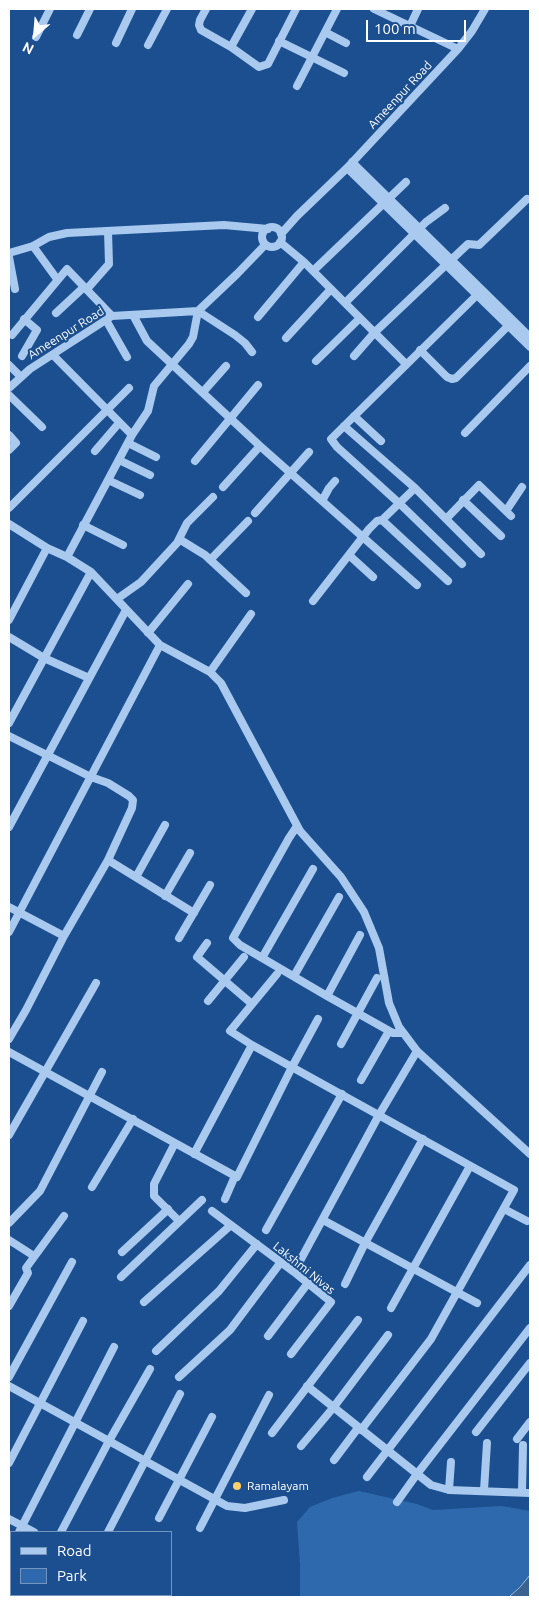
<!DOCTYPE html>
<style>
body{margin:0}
#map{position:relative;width:539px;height:1606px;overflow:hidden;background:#1b4f8f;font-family:Ubuntu,sans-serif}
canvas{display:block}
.frame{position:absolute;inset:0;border:10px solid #fff;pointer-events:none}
.legend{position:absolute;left:10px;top:1531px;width:162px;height:65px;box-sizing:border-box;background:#1b4f8f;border:1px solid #7695bc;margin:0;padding:6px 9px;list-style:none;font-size:15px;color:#fff}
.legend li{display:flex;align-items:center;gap:10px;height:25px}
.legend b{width:25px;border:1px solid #7695bc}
.north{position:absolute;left:10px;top:10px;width:50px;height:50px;-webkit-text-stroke:4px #1b4f8f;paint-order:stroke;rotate:207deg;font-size:14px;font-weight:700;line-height:20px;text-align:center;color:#fff}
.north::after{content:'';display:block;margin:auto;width:18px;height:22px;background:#fff;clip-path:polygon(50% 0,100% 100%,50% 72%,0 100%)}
.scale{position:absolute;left:366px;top:20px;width:100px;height:22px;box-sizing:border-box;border:2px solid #fff;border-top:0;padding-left:6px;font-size:15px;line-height:18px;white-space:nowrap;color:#fff;-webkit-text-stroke:4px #1b4f8f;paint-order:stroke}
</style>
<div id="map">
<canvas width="539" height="1606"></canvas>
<div class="frame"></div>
<ul class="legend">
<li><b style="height:6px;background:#a9c9ee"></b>Road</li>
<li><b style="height:14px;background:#2e69ad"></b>Park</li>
</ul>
<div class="north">N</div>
<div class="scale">100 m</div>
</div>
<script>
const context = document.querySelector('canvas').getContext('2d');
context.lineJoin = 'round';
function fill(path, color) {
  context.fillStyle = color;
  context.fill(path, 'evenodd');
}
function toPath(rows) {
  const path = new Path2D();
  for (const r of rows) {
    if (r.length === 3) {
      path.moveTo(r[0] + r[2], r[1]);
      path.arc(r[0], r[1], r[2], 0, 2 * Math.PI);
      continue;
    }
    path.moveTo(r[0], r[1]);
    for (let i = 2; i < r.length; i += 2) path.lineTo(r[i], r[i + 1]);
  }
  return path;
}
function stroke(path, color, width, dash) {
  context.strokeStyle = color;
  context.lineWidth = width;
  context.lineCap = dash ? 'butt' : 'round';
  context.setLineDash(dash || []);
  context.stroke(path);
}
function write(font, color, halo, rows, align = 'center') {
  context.font = font + ' Ubuntu,sans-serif';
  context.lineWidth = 4;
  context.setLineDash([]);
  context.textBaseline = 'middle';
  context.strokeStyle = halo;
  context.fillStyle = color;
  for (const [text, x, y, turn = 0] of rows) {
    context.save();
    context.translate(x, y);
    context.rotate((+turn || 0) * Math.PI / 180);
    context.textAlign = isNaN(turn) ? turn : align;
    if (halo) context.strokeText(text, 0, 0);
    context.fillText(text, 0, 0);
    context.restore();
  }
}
const green = toPath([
 [359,1491,417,1504,433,1510,502,1506,530,1511,530,1575,509,1597,300,1597,300,1564,297,1522,310,1507,332,1498]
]);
const water = toPath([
 [530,1575,530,1597,509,1597,520,1587,530,1575]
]);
const minor = toPath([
 [206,9,200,20,199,25,201,30,231,47,259,67,268,64,296,9],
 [374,9,458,49],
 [410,26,418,9],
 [325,32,346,43],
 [77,35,90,9],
 [36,37,50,9],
 [279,41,344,73],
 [116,43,132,9],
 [148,45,167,9],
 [231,47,252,9],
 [297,86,337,9],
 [352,162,530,337],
 [347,168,530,347],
 [272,237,10],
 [281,234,297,216,347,168,458,49,472,31,485,9],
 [280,242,304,262,406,364],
 [33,246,57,279],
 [9,253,33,246,49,237,67,233,224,225,268,229],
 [9,257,15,289],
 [313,271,406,182],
 [87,289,109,264,108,231],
 [345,303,426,222,445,208],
 [56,313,84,287],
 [133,315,147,341,260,446,417,585],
 [258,317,304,262],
 [106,320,127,357],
 [12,335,67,269,112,316],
 [286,338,331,289],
 [420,350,447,377,452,379,456,378,512,322],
 [53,355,132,435],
 [22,356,37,330,24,319],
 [354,356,375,332,468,244,479,245,527,199],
 [316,361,360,318],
 [9,365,21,377],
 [9,388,30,369,112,316,198,311,237,274,265,245],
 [203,392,226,366],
 [9,395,42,427],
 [354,416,381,441],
 [344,426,415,488,481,554],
 [465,433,530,366],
 [9,435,16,443,9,450],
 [128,443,156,457],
 [95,451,119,423],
 [119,460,150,475],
 [195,461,258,385],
 [108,480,140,495],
 [223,487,260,446],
 [463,500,501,536],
 [322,501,329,488,335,481],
 [9,508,129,388],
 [506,511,522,487],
 [255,513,309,452],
 [446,519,479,485,511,516],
 [382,520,448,581],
 [9,524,47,548,67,557,91,572,160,645,210,672,221,683,300,831,341,877,364,912,379,948,389,1003,399,1027,417,1051,530,1154],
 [83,525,123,545],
 [179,539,205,555,246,593],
 [350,556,373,577],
 [67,557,132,435,148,411,154,386,189,344,193,337,198,311,235,335,245,343,252,352],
 [210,560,248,521],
 [462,564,400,504,337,447,331,439,482,290],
 [117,599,141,582,177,543,187,523,213,497],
 [313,601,369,529,377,521,382,520,415,488],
 [9,620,47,548],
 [148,633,188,584],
 [9,637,44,658,89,678],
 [210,672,251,614],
 [9,723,91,572],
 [9,736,91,777,108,783,129,796,133,800,132,808,108,860,194,913],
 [297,826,289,838,233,938,240,945,327,996],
 [9,827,126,610],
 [136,877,165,825],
 [165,896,190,853],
 [9,907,64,936,26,1010,9,1039],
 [9,932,160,645],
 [360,935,327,996,393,1033,403,1033],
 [64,936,108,860],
 [179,938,210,885],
 [207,943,197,957,252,1004],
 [262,958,313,869],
 [294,976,339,897],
 [208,1001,244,957],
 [341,1044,377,978],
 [252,1045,230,1031,277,974],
 [9,1052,237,1177,292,1067,318,1019],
 [361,1080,389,1031],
 [9,1135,96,983],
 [175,1143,154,1184,154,1196,179,1221],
 [194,1154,252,1045,514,1190,431,1339,361,1430],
 [92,1187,133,1119],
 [225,1199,235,1176],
 [504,1209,527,1221],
 [212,1211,294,1272,331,1302,291,1354],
 [323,1220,477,1303],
 [9,1223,40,1191,102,1072],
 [266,1230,342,1094],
 [9,1240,34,1256],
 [122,1252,164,1213],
 [294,1272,379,1115,417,1051],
 [121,1277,202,1200],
 [345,1284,365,1243,423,1139],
 [144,1302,231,1225],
 [9,1306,28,1273,26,1268,64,1216],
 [391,1308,470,1166],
 [268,1336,308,1283],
 [156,1351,219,1291,257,1244],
 [9,1377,72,1262],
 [179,1377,230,1330,281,1262],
 [9,1386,227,1506,245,1508,284,1500],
 [307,1386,431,1485,449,1490,530,1493],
 [476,1432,530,1363],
 [272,1433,358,1320],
 [517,1439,530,1422],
 [301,1446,333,1408,388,1335],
 [334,1460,358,1428],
 [9,1463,83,1321],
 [367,1477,530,1265],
 [449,1490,451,1462],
 [484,1490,487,1443],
 [522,1492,523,1445],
 [397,1502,417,1474,530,1328],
 [159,1518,212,1417],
 [9,1519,34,1532],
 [200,1528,269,1395],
 [19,1532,114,1347],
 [61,1532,109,1441,150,1369],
 [108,1532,180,1394],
 [9,1552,11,1547],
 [26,1597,28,1595],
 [72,1597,74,1595]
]);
const minorBridge = toPath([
 [164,1213,168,1209]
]);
const markers = [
 [237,1486,5,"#ffd166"]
];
const streetNames = [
 ["Ameenpur Road",400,95,-47],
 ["Ameenpur Road",66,333,-32],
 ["Lakshmi Nivas",304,1268,39]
];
const poiNames = [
 ["Ramalayam",247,1486]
];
fill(green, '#2e69ad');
fill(water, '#3c6290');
stroke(water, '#9cc4f0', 1);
stroke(minor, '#a9c9ee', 8);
stroke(minorBridge, '#a9c9ee', 8);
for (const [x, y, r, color] of markers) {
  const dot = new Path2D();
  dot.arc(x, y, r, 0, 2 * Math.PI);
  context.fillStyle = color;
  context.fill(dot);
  stroke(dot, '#1b4f8f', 2);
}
write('12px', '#fff', '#1b4f8f', streetNames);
write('12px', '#fff', '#1b4f8f', poiNames, 'left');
</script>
